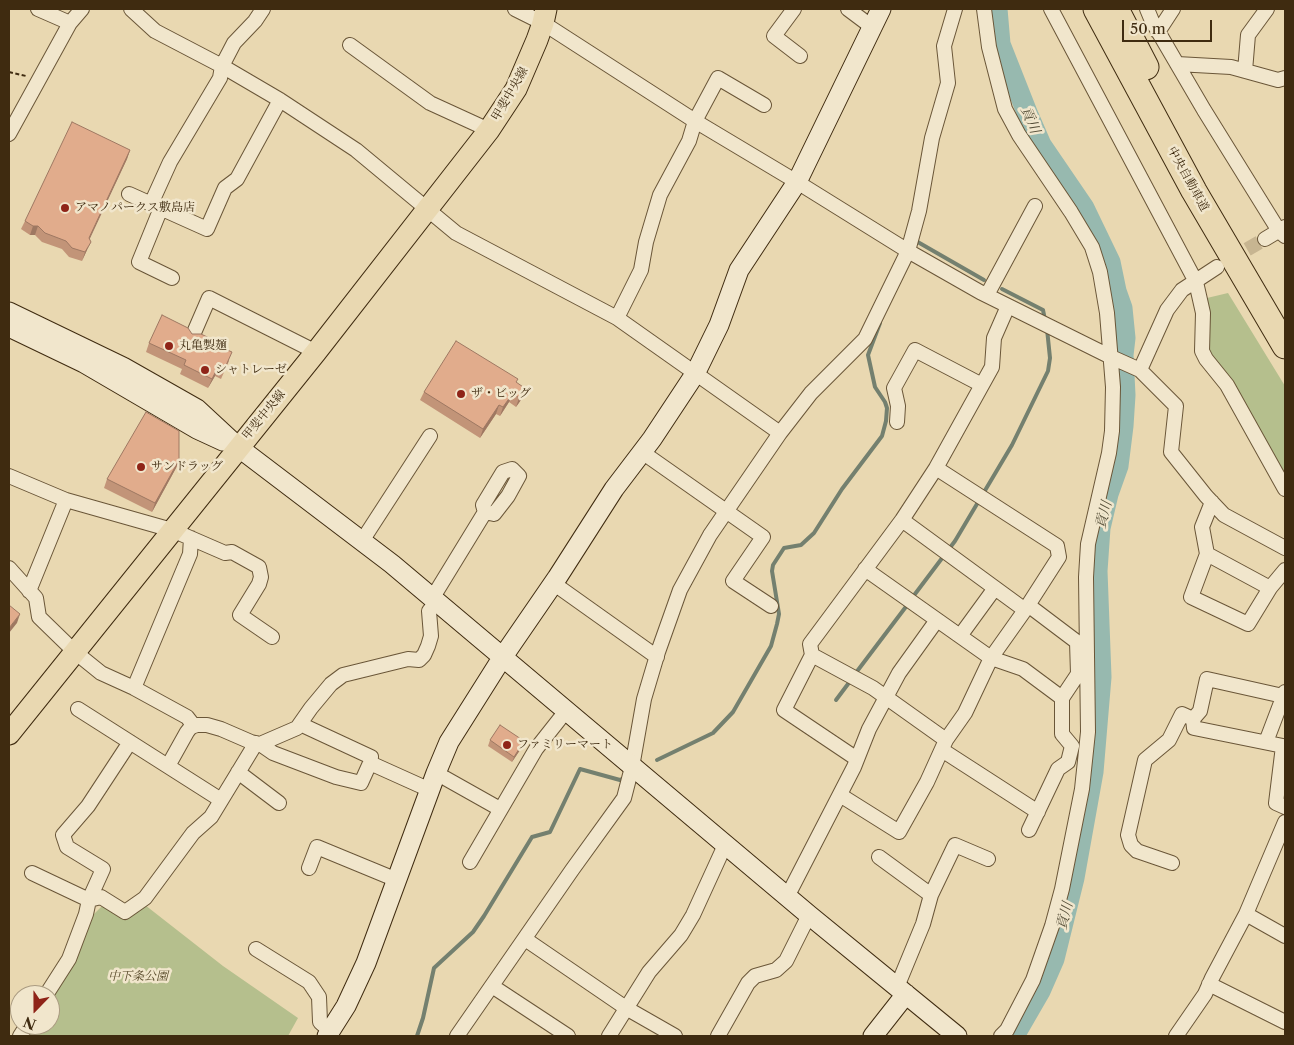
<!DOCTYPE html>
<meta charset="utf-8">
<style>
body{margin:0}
#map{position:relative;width:1294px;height:1045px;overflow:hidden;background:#e9d8b1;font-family:"Libre Caslon Text",serif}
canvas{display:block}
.frame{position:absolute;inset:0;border:10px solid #3f2b10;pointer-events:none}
.north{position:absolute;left:10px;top:985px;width:50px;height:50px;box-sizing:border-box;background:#f1e6cc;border:1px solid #aa9b81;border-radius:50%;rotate:202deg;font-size:14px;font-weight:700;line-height:20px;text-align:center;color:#3f2b10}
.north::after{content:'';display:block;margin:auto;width:18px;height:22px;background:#8f2418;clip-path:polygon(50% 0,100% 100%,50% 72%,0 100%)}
.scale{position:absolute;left:1122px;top:20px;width:90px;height:22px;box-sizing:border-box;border:2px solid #3f2b10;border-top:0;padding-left:6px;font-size:15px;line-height:18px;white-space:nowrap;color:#3f2b10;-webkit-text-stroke:4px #f1e6cc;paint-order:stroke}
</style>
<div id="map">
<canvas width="1294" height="1045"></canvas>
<div class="frame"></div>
<div class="north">N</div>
<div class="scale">50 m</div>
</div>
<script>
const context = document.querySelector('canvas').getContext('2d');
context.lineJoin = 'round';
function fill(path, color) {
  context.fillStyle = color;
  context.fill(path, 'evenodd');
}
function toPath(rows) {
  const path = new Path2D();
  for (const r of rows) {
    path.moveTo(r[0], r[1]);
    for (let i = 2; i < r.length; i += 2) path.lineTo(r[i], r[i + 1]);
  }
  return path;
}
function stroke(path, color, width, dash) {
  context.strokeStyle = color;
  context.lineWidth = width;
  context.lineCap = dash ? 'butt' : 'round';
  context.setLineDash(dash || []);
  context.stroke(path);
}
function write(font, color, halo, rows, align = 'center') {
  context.font = font + ' "Libre Caslon Text","Noto Serif JP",serif';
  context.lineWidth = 5;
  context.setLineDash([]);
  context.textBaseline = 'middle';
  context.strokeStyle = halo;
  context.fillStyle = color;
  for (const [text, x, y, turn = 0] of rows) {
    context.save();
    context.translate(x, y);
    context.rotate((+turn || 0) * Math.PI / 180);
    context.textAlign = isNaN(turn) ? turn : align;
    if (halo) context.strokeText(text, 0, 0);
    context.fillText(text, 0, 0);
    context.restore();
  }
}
const green = toPath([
 [1228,293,1285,386,1285,479,1215,363,1208,348,1207,298],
 [103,905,125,919,145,905,223,966,298,1018,288,1036,26,1036,34,1025,50,1025,50,1000,76,961,94,914]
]);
const stream = toPath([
 [916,241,984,280],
 [1002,289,1043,310,1045,320],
 [912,598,955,541,1012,445,1048,371,1050,358,1047,329],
 [855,674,908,604],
 [836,700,851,680],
 [657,760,713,733,733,712,771,646,777,624,779,614,772,571,773,565,784,548,801,545,814,533,842,489,882,436,886,421,887,408,885,402,875,387,868,355,880,323],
 [417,1036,423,1018,434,968,473,932,484,916,532,837,550,832,580,769,620,780,622,779]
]);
const river = toPath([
 [997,9,1000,44,1028,115,1041,145,1084,208,1110,262,1116,291,1122,308,1125,338,1123,355,1125,395,1123,426,1118,466,1108,494,1100,528,1097,571,1101,677,1093,772,1074,878,1054,959,1040,991,1014,1036]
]);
const streetTunnel = toPath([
 [1229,260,1265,239]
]);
const path = toPath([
 [9,72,26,76]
]);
const street = toPath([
 [38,9,70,23],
 [131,9,155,31,222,66,280,100,356,150,456,233,617,318,780,433],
 [515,9,543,23,695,121,797,182,908,251,980,292,1111,357,1140,370,1176,406,1171,452,1206,496,1224,515,1285,548],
 [794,9,774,36,800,56],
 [848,9,872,27],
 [984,9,989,47,1005,109,1019,135,1071,212,1092,247,1100,272,1107,313,1113,387,1112,431,1109,453,1088,544,1086,577,1088,732,1082,789,1062,889,1052,926,1033,980,1007,1030,1001,1036],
 [1051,9,1196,282,1203,313,1202,351,1206,359,1227,385,1285,489],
 [1147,9,1152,21,1204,110,1279,231,1285,236],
 [1158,32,1173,9],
 [350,45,430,103,489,130],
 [1177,64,1231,67,1278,80,1285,78],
 [1245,71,1248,35,1267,9],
 [9,134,70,23,82,9],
 [129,194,207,229,225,188,237,179,280,100],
 [151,204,170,162,220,78,222,66,234,43,255,21,263,9],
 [161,208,139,262,172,278],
 [1265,239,1285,227],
 [987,295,1035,206],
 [617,318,641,270,646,242,660,195,689,141,695,121,718,78,764,105],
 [193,335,209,298,316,352],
 [1140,370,1167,310,1182,290,1217,267],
 [897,422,898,406,894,388,915,350,982,385],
 [642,452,763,537,733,581,771,606],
 [9,476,66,500,172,530,225,553,232,552,259,567,261,577,259,584,240,615,272,637],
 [1212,502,1202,527,1207,554,1191,597,1248,624,1270,588,1285,570],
 [902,520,1025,610],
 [362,541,430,436],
 [1207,554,1270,588],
 [9,568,36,598,39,617,75,652,101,673,134,688,187,717,194,726],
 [865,569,991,658,1023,669,1062,698,1078,674,1077,642,1028,605],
 [553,583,657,657],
 [29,591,66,500],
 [433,597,485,512,483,505,503,472,512,469,519,476,508,496,494,514,485,512],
 [960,636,995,588],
 [812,655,784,710,857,759],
 [134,688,190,554,191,538],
 [1283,696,1207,679,1200,711,1193,719,1194,728,1283,746,1276,803,1285,807],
 [78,709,221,800],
 [300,724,371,757,370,763,430,790],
 [946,740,873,688,812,655,810,644,902,520,936,468,992,367,994,338,1008,306],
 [1266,742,1285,692],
 [260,744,273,753,336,777,361,783,370,763],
 [942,750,1038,812],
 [168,766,187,732,191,727,197,725,207,725,221,729,251,742,260,744,297,728,311,708,331,684,343,675,408,659,419,660,424,655,428,646,431,636,429,611,437,601],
 [238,772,279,803],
 [436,773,500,809],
 [840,795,899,832,927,782,946,740,965,713,991,658,1025,610,1059,557,1057,546,936,468],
 [1029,830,1058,769,1068,762,1072,746,1062,734,1062,698],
 [879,857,931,895],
 [470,862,536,749,566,711],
 [1172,863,1137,851,1131,845,1128,835,1145,760,1169,740,1182,714,1193,719],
 [309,868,317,847,397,880],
 [32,873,89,900,101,897,125,912,145,898,193,833,211,817,256,743],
 [787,897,854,767,869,729,899,673,937,620],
 [1246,914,1285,936],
 [525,939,626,1008,675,1036],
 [256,949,309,982,319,997,320,1022,330,1031],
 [1209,984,1285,1022],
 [492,986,568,1036],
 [897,987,923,924,931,895,955,845,988,859],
 [46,995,69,959,86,914,89,900,103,869,67,847,63,835,88,806,130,742],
 [20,1036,27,1025],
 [457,1036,572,870,624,798,632,767,644,699,658,652,680,590,710,535,780,433,811,393,865,339,908,251,919,211,932,138,948,83,944,46,955,9],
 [609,1036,649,972,681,935,693,915,725,845],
 [718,1036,748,983,755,976,776,970,786,961,809,915],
 [1176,1036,1205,994,1212,978,1246,914,1285,822]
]);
const secondary = toPath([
 [9,312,123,367,197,409,238,447,392,564,809,915,957,1036],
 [9,327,84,363,197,429,223,441],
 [327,1036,346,1006,366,963,436,773,449,742,502,658,557,578,614,489,652,439,695,374,719,325,739,270,797,182,881,9],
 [873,1036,906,994]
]);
const primary = toPath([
 [9,734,316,352,489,130,516,89,537,40,543,23,546,9]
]);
const highway = toPath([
 [1096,9,1194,191,1285,346],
 [1116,9,1146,67]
]);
const wall = toPath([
 [130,150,127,159,89,239,87,250,82,261,69,257,62,249,42,242,35,235,30,235,21,229,25,221],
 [149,343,225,349,229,361,221,379,215,376,208,388,180,374,182,369,146,352],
 [517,383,523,397,516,407,509,402,500,416,496,414,480,438,420,400,424,392],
 [179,460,176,468,152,512,104,488,107,479],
 [490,740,522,747,512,762,488,746]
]);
const shadedWall = toPath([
 [130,150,127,159,86,247,89,238],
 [33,226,38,226,35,235,30,235],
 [91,242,87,250,82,261,85,252],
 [218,367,215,376,208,388,212,379],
 [526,389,523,397,516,407,519,398],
 [513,393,509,402,500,416,503,407],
 [499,405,496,414,480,438,483,429],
 [179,460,176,468,152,512,155,503],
 [20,614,17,623,9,633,9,628],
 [524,741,522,747,512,762,514,757]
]);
const building = toPath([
 [72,122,130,150,89,238,91,242,85,252,72,248,66,241,45,233,38,226,33,226,25,221,72,122],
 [162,315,188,328,192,334,201,334,226,346,225,349,232,352,224,370,218,367,212,379,184,365,186,360,149,343,162,315],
 [456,341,518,379,516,382,526,389,519,398,513,393,503,407,499,405,483,429,424,392,456,341],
 [146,412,179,431,179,460,155,503,107,479,146,412],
 [9,605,20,614,9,628,9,605],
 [500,725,524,741,514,757,490,740,500,725]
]);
const markers = [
 [65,208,5,"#8f2418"],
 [169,346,5,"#8f2418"],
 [205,370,5,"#8f2418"],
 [461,394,5,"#8f2418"],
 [141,467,5,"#8f2418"],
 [507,745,5,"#8f2418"]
];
const streetNames = [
 ["甲斐中央線",510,94,-60],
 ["中央自動車道",1188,179,61],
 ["甲斐中央線",264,415,-51]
];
const poiNames = [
 ["アマノパークス敷島店",75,208],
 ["丸亀製麺",179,346],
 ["シャトレーゼ",215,370],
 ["ザ・ビッグ",471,394],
 ["サンドラッグ",151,467],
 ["ファミリーマート",517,745]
];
const parkNames = [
 ["中下条公園",138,977]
];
const waterNames = [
 ["貢川",1030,120,67],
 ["貢川",1104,515,-76],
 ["貢川",1065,916,-76]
];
fill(green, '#b5bf8d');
stroke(stream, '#74806f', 4);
stroke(river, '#97b9af', 21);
stroke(streetTunnel, '#c7b591', 14, [14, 7]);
stroke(street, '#6a5638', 16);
stroke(secondary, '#3f2b10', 21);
stroke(primary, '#3f2b10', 23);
stroke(highway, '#3f2b10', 27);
stroke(path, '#3f2b10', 2, [4, 2.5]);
stroke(street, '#f1e6cc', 14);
stroke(secondary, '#f1e6cc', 19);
stroke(primary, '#e9d8b1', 21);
stroke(highway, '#e9d8b1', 25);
fill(wall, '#c29478');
fill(shadedWall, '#9e7862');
fill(building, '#e1ac8c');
stroke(building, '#9e7862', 1);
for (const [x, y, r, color] of markers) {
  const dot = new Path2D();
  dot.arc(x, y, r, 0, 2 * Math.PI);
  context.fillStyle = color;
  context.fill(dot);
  stroke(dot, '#f1e6cc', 2);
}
write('12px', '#3f2b10', '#f1e6cc', streetNames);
write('12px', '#3f2b10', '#f1e6cc', poiNames, 'left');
write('italic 12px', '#574929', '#f1e6cc', parkNames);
write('italic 14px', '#554e38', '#f1e6cc', waterNames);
</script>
